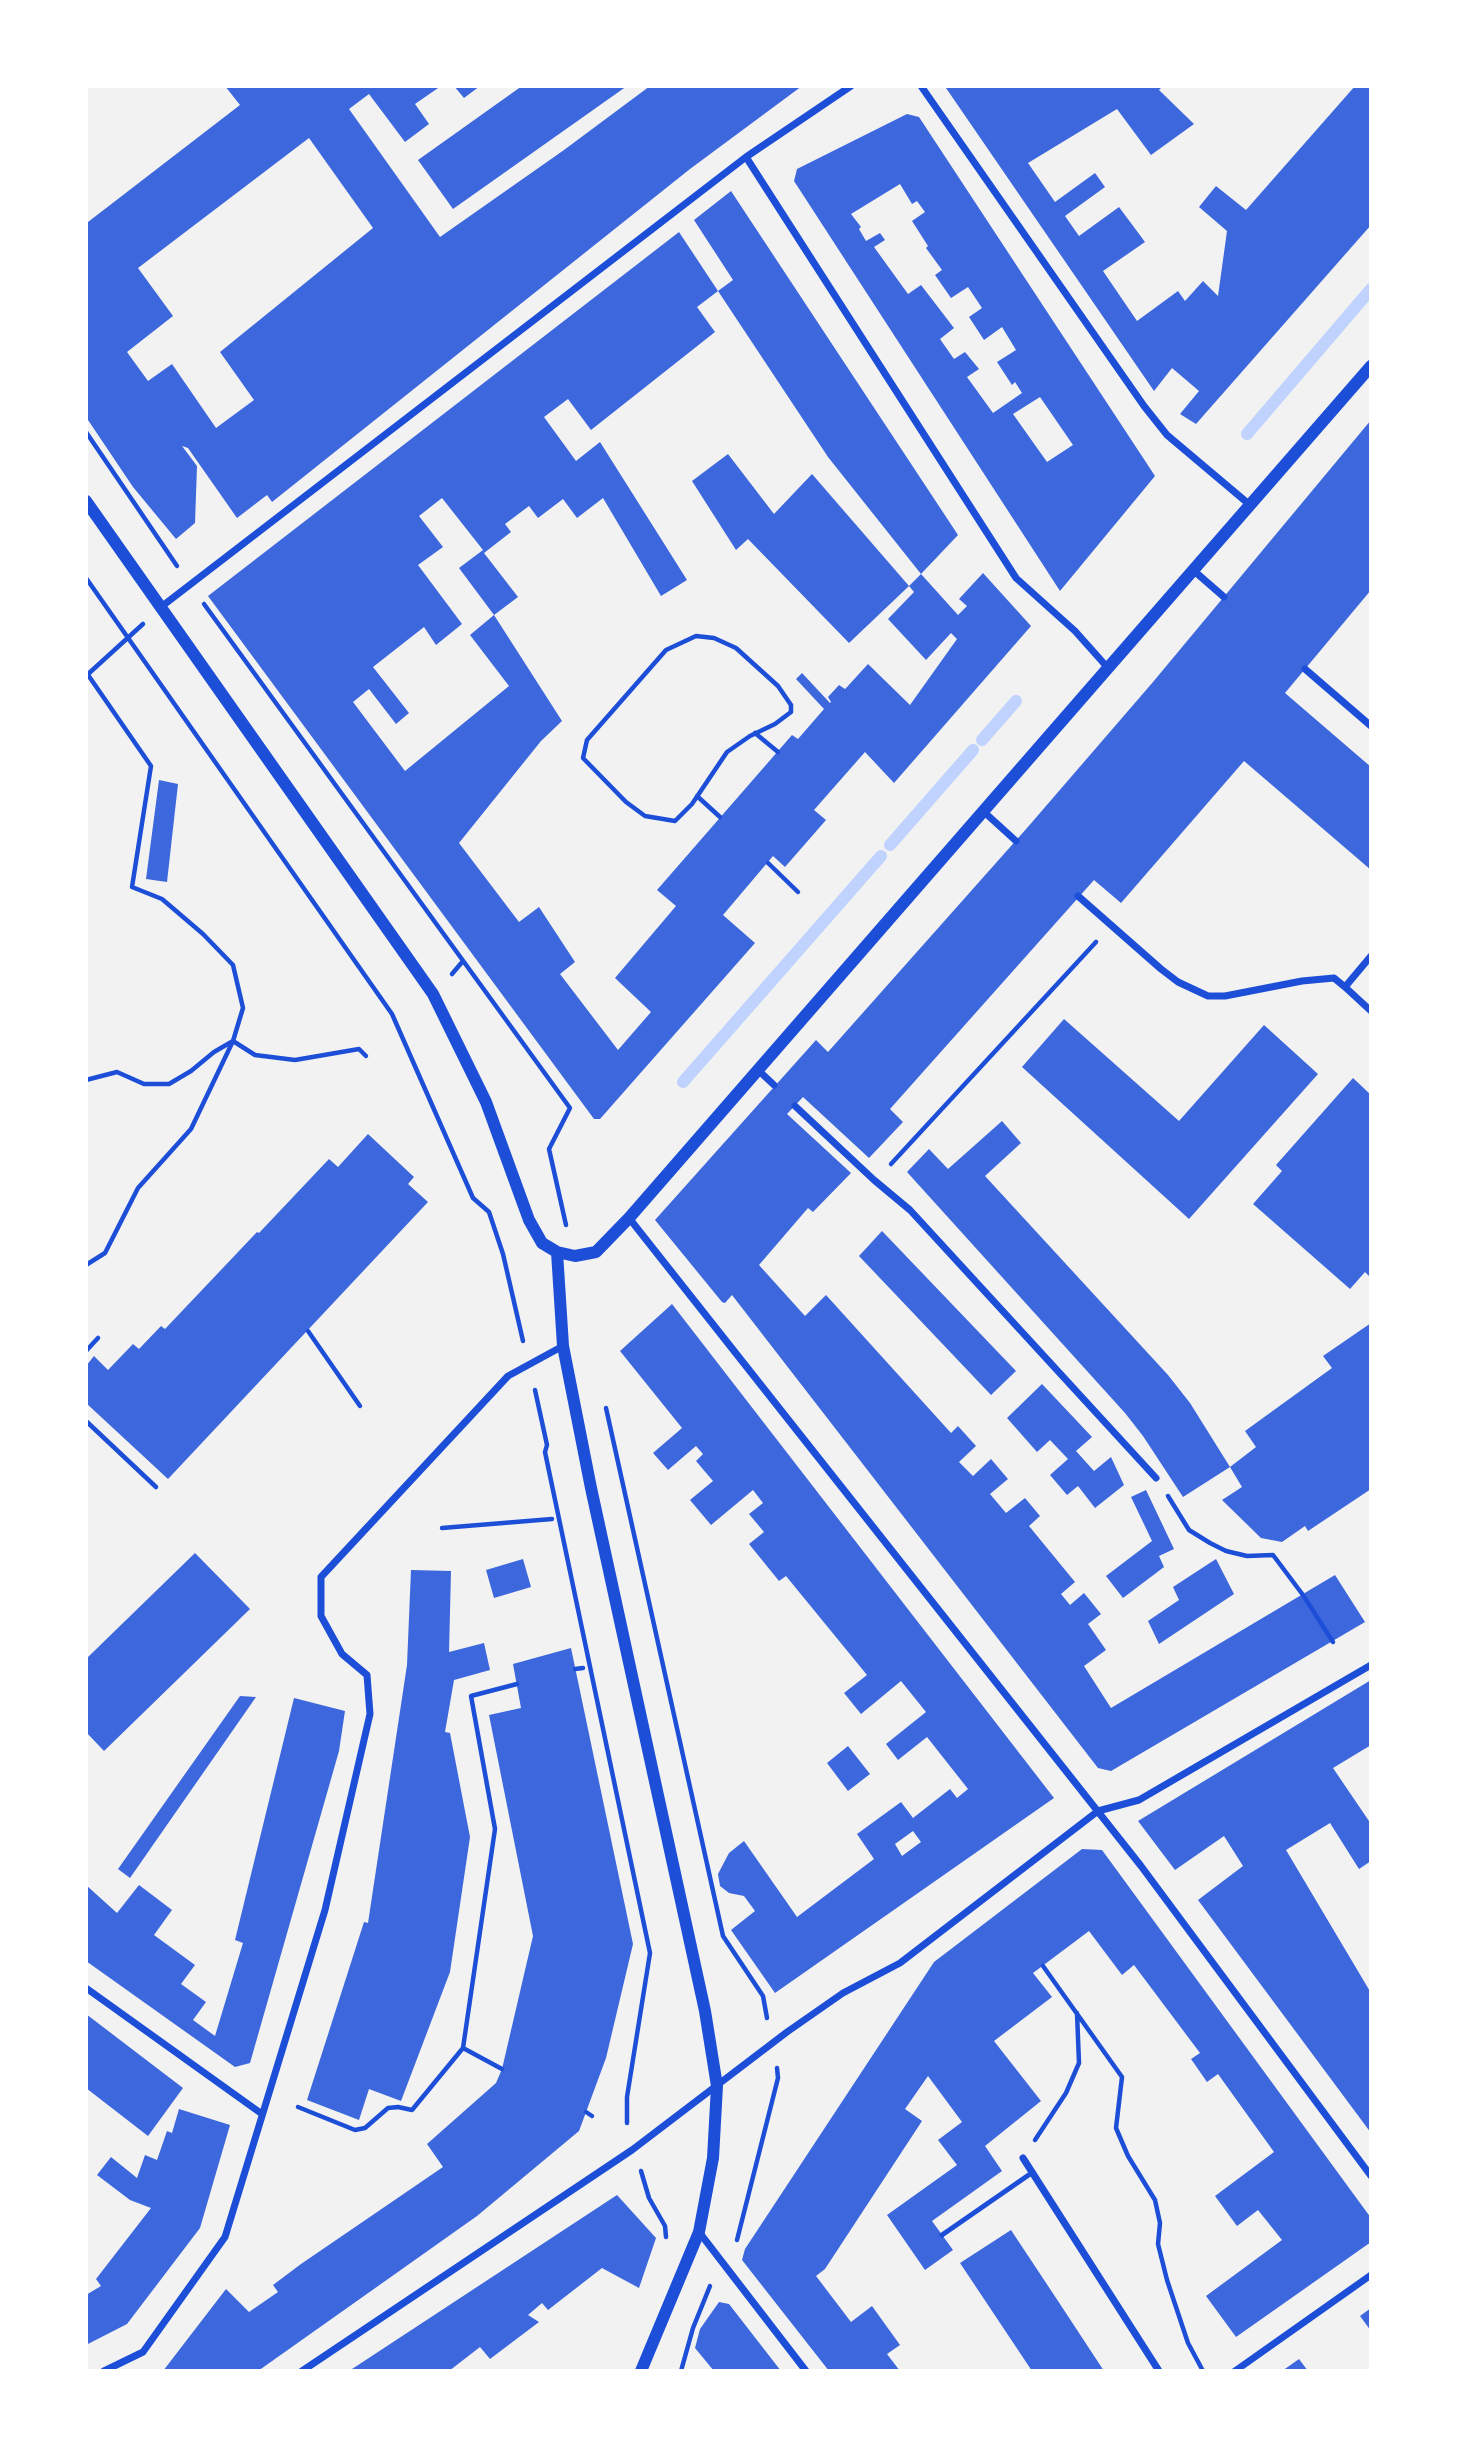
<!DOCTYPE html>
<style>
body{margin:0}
#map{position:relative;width:1457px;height:2457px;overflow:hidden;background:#f2f2f2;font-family:"Exo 2",sans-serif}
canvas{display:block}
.frame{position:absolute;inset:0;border:88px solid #fff;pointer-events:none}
</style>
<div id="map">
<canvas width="1457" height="2457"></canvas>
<div class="frame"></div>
</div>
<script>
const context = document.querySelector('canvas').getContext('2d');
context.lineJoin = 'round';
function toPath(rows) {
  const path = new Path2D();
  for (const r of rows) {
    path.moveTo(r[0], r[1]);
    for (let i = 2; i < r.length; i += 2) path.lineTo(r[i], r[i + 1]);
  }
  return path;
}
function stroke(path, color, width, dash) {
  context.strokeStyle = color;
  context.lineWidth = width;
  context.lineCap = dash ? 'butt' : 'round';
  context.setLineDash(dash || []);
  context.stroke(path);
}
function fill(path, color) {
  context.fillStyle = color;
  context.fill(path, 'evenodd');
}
const stream = toPath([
 [1247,434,1371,289],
 [982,740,1016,701],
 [890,845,973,750],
 [683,1082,881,856]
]);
const building = toPath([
 [225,86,441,86,415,104,429,124,405,142,369,94,349,109,440,237,564,150,650,86,802,86,690,169,272,502,267,495,237,518,188,448,182,446,197,466,195,523,176,539,133,487,86,417,86,218,88,222,240,105],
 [309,138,373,228,220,352,254,400,216,428,172,364,148,381,127,352,173,316,138,268],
 [454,86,480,86,464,98],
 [522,86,627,86,453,209,418,160],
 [948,86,1163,86,1159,90,1194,124,1151,155,1117,109,1028,163,1055,202,1095,173,1105,187,1065,216,1079,236,1119,207,1145,242,1103,271,1137,321,1178,291,1185,301,1203,281,1218,296,1227,231,1199,207,1216,186,1246,210,1355,86,1371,86,1371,225,1196,424,1180,414,1199,391,1172,368,1154,391,946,88],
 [907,114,919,117,1155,476,1060,591,794,181,797,169],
 [900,184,912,204,917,201,925,212,912,221,928,246,926,248,942,270,935,275,951,298,968,287,982,308,969,317,984,340,1002,327,1016,350,997,362,1012,385,1015,382,1022,393,993,413,967,377,979,369,965,352,954,359,940,339,954,328,921,285,908,294,874,247,885,240,880,233,866,241,859,229,861,227,851,214],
 [1040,397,1073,445,1047,462,1013,414],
 [731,191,958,535,921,574,828,457,718,291,733,280,694,220],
 [679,232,718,291,697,307,715,332,591,430,568,399,544,417,576,461,600,442,687,580,661,596,603,498,577,518,563,499,538,518,529,506,505,524,511,532,484,553,518,597,494,615,459,568,483,550,442,498,419,516,443,547,418,565,462,624,436,645,424,627,373,667,409,713,396,724,369,689,353,702,405,771,509,686,470,635,494,615,562,721,541,741,459,843,519,922,539,907,575,962,560,974,618,1050,651,1012,615,978,676,906,657,890,792,735,798,739,824,709,796,679,802,673,830,703,831,702,828,697,839,685,845,689,847,687,868,664,910,705,957,639,951,633,926,660,888,619,914,592,909,586,849,643,748,539,736,550,692,481,728,454,774,514,812,474,909,586,921,574,958,615,967,606,959,599,983,573,1031,626,894,783,865,752,814,810,826,820,785,867,773,856,723,915,755,943,600,1119,594,1119,208,596],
 [1371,420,1371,590,1285,693,1371,767,1371,870,1244,761,1121,903,1094,880,890,1109,903,1122,869,1158,803,1097,787,1114,851,1173,813,1212,808,1208,759,1265,805,1316,826,1295,951,1433,958,1426,976,1446,959,1462,973,1476,991,1459,1008,1479,990,1494,1006,1513,1025,1498,1040,1516,1029,1526,1075,1582,1061,1594,1070,1605,1084,1593,1101,1614,1088,1624,1106,1650,1084,1666,1111,1708,1335,1575,1365,1622,1111,1771,1098,1768,732,1295,725,1303,722,1302,655,1220,816,1040,828,1052,1027,828,1153,682],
 [159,780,178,784,167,882,146,879],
 [1064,1019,1179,1121,1264,1025,1318,1074,1189,1219,1022,1067],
 [1353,1078,1371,1095,1371,1278,1365,1272,1350,1289,1253,1204,1282,1171,1276,1165],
 [1002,1121,1021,1143,985,1176,1168,1375,1190,1403,1230,1467,1183,1497,1143,1436,1125,1413,907,1172,929,1149,948,1169],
 [368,1134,414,1177,408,1184,428,1202,168,1479,86,1403,86,1366,94,1356,108,1370,133,1344,139,1349,161,1326,165,1329,257,1232,259,1233,329,1159,338,1167],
 [882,1231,1016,1371,991,1395,859,1256],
 [672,1304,1054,1798,775,1993,731,1930,755,1911,744,1896,729,1893,720,1886,718,1874,729,1853,744,1841,797,1917,874,1859,857,1834,901,1802,913,1818,950,1789,957,1798,968,1789,927,1737,898,1760,886,1744,926,1712,901,1681,861,1714,844,1693,867,1675,786,1576,779,1581,749,1544,764,1532,749,1514,763,1503,753,1490,711,1525,690,1500,713,1481,696,1461,703,1454,696,1446,668,1470,653,1453,682,1428,620,1351],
 [913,1831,921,1842,902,1856,895,1844],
 [1371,1323,1371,1489,1308,1531,1305,1526,1282,1542,1261,1538,1222,1500,1242,1487,1230,1467,1256,1447,1245,1431,1332,1368,1323,1356],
 [1042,1384,1092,1437,1076,1451,1094,1471,1111,1457,1124,1485,1095,1508,1078,1486,1067,1495,1050,1475,1068,1459,1050,1440,1037,1452,1007,1418],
 [1146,1490,1174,1549,1159,1556,1164,1567,1123,1598,1106,1576,1152,1541,1131,1497],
 [195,1553,250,1609,104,1751,86,1732,86,1659],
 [523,1559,531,1587,494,1598,486,1570],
 [1216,1559,1234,1594,1159,1644,1148,1621,1179,1600,1173,1587],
 [411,1570,451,1571,449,1652,484,1643,490,1670,454,1680,445,1732,450,1733,470,1837,450,1972,401,2101,369,2089,359,2120,307,2100,364,1922,368,1923,407,1665],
 [571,1648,633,1944,606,2058,579,2131,477,2216,258,2371,163,2371,226,2289,249,2312,278,2292,273,2285,301,2264,443,2167,427,2144,496,2083,502,2069,533,1936,489,1715,521,1708,513,1664],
 [1371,1680,1371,1745,1333,1768,1371,1824,1371,1861,1359,1869,1330,1823,1286,1850,1371,1993,1371,2133,1198,1900,1243,1866,1224,1836,1175,1870,1138,1821],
 [240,1696,256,1697,130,1878,118,1869],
 [294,1698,345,1711,339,1751,250,2063,235,2067,86,1961,86,1885,117,1913,139,1885,172,1910,154,1935,195,1965,181,1984,206,2002,193,2020,215,2036,243,1943,235,1940],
 [848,1746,870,1774,848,1791,827,1763],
 [1082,1849,1102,1850,1371,2218,1371,2242,1236,2337,1206,2296,1282,2240,1258,2210,1237,2226,1215,2196,1274,2152,1218,2074,1207,2082,1191,2059,1200,2053,1134,1965,1122,1975,1089,1931,1033,1973,1052,1997,994,2041,1041,2101,985,2146,1002,2171,932,2221,953,2250,925,2270,887,2215,957,2165,938,2140,962,2122,928,2076,905,2109,922,2121,825,2269,816,2276,851,2322,872,2306,900,2345,887,2354,900,2371,829,2371,742,2260,745,2249,934,1962],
 [86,2014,183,2088,148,2136,86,2088],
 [179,2109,230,2125,200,2228,127,2324,86,2345,86,2295,101,2286,96,2279,151,2208,130,2200,97,2175,111,2157,137,2178,145,2155,157,2160,167,2131,172,2133],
 [617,2195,656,2238,639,2288,602,2268,548,2310,542,2303,528,2315,539,2322,490,2359,480,2347,449,2371,349,2371],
 [1011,2230,1058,2301,1104,2371,1032,2371,960,2263],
 [719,2302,729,2304,781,2371,714,2371,695,2348,700,2329],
 [1371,2308,1371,2331,1360,2316],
 [1299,2359,1308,2371,1282,2371]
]);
const path = toPath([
 [86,432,177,566],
 [86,578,392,1014,473,1198,489,1212,503,1254,523,1341],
 [204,604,570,1108,549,1149,566,1225],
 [696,636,714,638,736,648,778,686,791,705,791,712,775,724,750,736,727,752,692,804,675,821,645,816,626,802,583,758,587,740,666,650,696,636],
 [86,672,151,766,132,887,162,899,203,934,233,965,243,1008,233,1041,191,1129,138,1188,105,1253,86,1265],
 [87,675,143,624],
 [755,733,778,752],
 [697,796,720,817],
 [768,863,798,892],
 [452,974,463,961],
 [86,1080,117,1072,144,1084,169,1084,191,1071,214,1052,233,1041,255,1055,295,1060,359,1049,366,1056],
 [891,1164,1096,942],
 [308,1331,360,1406],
 [86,1351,98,1338],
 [535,1390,547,1445,545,1452,650,1953,627,2097,627,2123],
 [606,1408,723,1936,763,1996,767,2018],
 [86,1421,156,1487],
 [1168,1496,1189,1530,1210,1543,1226,1551,1247,1556,1273,1555,1303,1595,1333,1642],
 [442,1528,552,1519],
 [575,1669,583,1668],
 [1043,1966,1122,2077,1116,2128,1128,2156,1155,2200,1160,2223,1158,2244,1167,2280,1188,2343,1203,2371],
 [463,2048,495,1829,471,1696,517,1684],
 [298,2107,355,2130,365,2128,388,2108,398,2107,412,2110,463,2048,502,2069],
 [586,2112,592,2116],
 [1035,2140,1066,2093,1079,2063,1077,2013],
 [641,2171,649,2198,665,2226,666,2237],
 [737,2240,778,2078,777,2068],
 [681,2371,693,2328,710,2286]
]);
const service = toPath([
 [942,2235,1033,2172]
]);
const minor = toPath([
 [921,86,1144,406,1167,435,1250,505],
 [746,157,1016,578,1075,631,1108,668],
 [1193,570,1224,597],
 [161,607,746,157,851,86],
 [1305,669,1371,726],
 [983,811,1016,841],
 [1078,896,1161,969,1178,982,1208,996,1225,996,1302,981,1334,978,1345,987],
 [1371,956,1345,987,1371,1011],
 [758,1070,774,1085],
 [795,1106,874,1180,910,1210,1156,1478],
 [629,1218,1141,1866,1371,2176],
 [86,1988,262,2114],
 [1023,2158,1159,2371],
 [699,2232,806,2371],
 [104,2371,143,2352,225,2237,325,1910,370,1714,367,1675,342,1654,321,1616,321,1577,508,1376,563,1346],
 [302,2371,632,2150,787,2032,843,1993,900,1963,1098,1811,1139,1800,1371,1665],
 [1235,2371,1371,2275]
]);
const tertiary = toPath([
 [86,501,433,994,486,1102,529,1220,542,1243,557,1252,575,1256,596,1252,629,1218,1371,366],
 [557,1252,563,1346,591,1488,705,2011,717,2086,713,2158,699,2232,641,2371]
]);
stroke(stream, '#bfd3fe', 12);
fill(building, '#3d67dc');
stroke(path, '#1d4ed8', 4.5);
stroke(service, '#1d4ed8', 5);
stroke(minor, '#1d4ed8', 7);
stroke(tertiary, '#1d4ed8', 12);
</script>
